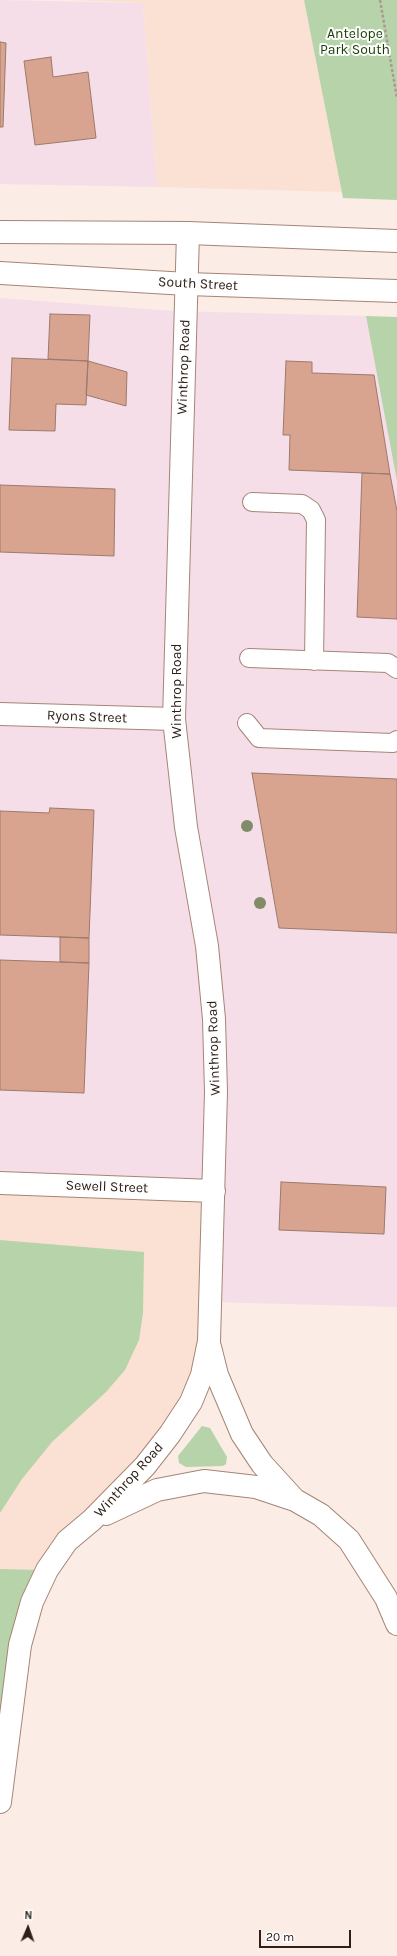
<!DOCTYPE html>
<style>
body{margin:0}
#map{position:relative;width:397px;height:1956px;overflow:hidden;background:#fbece5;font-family:Karla,sans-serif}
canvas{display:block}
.north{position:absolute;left:8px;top:1908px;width:40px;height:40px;-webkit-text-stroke:3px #fdfdfd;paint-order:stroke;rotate:2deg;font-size:11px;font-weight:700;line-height:16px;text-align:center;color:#2d2019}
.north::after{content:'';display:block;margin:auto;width:14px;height:18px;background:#2d2019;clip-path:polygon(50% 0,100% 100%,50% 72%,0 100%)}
.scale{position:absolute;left:259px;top:1930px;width:92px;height:18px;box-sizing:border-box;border:2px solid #2d2019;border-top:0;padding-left:5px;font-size:12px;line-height:14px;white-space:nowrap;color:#2d2019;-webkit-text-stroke:3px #fdfdfd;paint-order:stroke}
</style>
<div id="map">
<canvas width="397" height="1956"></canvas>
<div class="north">N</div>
<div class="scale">20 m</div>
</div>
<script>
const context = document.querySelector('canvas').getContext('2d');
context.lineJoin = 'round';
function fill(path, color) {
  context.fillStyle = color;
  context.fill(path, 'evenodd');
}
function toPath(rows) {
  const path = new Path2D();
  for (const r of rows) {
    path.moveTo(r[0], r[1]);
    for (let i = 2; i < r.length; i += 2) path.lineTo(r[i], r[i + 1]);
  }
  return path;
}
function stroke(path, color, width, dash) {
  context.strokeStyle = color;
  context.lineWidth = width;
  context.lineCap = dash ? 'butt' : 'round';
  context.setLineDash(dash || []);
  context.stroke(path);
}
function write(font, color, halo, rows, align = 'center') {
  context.font = font + ' Karla,sans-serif';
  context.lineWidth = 4;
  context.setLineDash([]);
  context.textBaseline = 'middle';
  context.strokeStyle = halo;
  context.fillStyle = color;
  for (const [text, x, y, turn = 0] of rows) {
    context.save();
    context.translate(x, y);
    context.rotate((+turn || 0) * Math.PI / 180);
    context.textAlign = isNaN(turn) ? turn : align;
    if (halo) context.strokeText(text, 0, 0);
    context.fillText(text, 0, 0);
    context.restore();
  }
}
const commercial = toPath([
 [0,0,143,3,157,187,0,184],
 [0,298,173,311,366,316,397,481,397,1307,211,1302,0,1183]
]);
const built = toPath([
 [71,0,304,0,342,192,157,187,143,3],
 [0,1183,214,1191,211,1302,191,1402,47,1570,0,1569]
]);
const green = toPath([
 [304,0,397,0,397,200,343,198],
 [366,316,397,317,397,481],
 [0,1240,144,1252,143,1313,139,1340,125,1370,106,1392,52,1442,22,1479,0,1513],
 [202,1426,210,1428,227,1457,226,1464,223,1466,186,1467,179,1463,178,1456],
 [0,1569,47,1570,0,1764]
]);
const building = toPath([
 [0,42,6,43,3,127,0,127,0,42],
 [51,57,53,77,88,72,96,138,35,145,24,61,51,57],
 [50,314,90,315,88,361,48,359,50,314],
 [12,358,88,361,86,405,56,404,55,431,9,430,12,358],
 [88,361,127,372,126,406,86,395,88,361],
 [286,361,312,362,312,373,374,375,390,474,289,470,290,435,283,435,286,361],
 [362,473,390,474,397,511,397,619,357,617,362,473],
 [0,485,115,489,114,556,0,552,0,485],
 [252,773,397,779,397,933,279,928,252,773],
 [50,808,94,810,89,938,0,935,0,811,49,813,50,808],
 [60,937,89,938,89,963,60,962,60,937],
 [0,960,89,963,84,1093,0,1090,0,960],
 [281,1182,386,1187,384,1234,279,1230,281,1182]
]);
const path = toPath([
 [380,0,397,98]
]);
const lane = toPath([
 [252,502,302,504,311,510,316,520,314,661],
 [249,658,388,663,397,669],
 [247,723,259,738,393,743,397,740]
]);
const street = toPath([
 [0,714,174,719],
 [0,1183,214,1191],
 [210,1347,217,1375,242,1434,262,1464,293,1498],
 [106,1514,157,1490,204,1481,256,1487,295,1500,321,1515,349,1540,386,1598,397,1624],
 [0,1802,20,1645,32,1602,47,1570,67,1541,92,1520,145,1466,170,1434,191,1402,202,1375,209,1341,216,1092,214,1019,207,946,186,827,174,719,188,233]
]);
const secondary = toPath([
 [0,232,188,233,397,241],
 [0,273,187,284,397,291]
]);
const trees = [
 [247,826],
 [260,903]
];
const parkNames = [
 ["Antelope",355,34],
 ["Park South",355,50]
];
const streetNames = [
 ["South Street",198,284,3],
 ["Winthrop Road",184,367,-88],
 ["Winthrop Road",177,691,-90],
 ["Ryons Street",87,717,2],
 ["Winthrop Road",214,1048,-92],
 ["Sewell Street",107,1187,2],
 ["Winthrop Road",129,1480,-48]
];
fill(commercial, '#f6dee9');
fill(built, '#fbe1d4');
fill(green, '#b7d3aa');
fill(building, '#d8a48f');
stroke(building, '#9c7a6d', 1);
stroke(lane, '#a58575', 20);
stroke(street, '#a58575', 24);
stroke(secondary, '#a58575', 24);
stroke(path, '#a99b94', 2.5, [3, 2]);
stroke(lane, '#fff', 18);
stroke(street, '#fff', 22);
stroke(secondary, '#fff', 22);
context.fillStyle = '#7f8c67';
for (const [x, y] of trees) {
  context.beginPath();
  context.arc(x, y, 6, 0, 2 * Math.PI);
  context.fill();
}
write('14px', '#193e00', '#fdfdfd', parkNames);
write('14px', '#2d2019', '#fdfdfd', streetNames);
</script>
